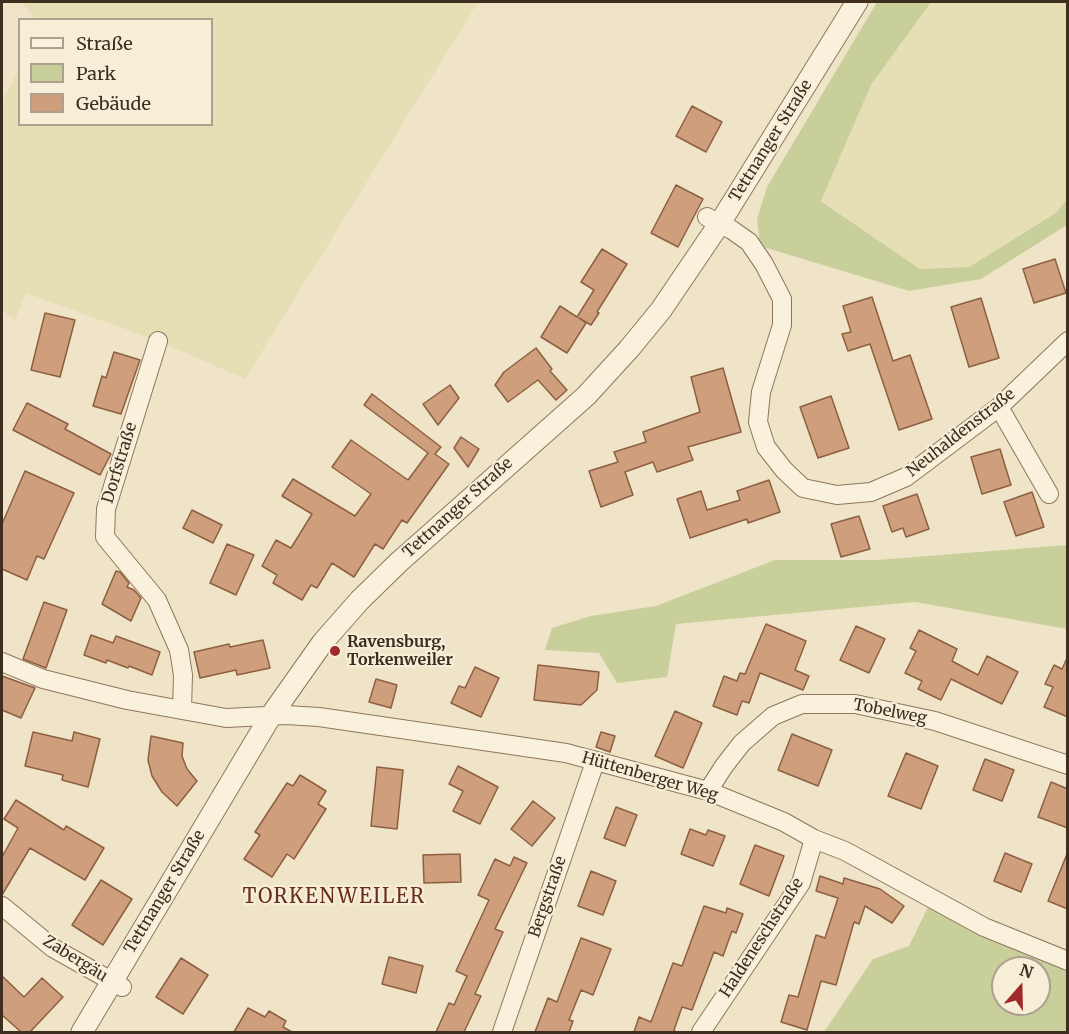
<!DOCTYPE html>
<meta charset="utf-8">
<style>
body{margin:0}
#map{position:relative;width:1069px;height:1034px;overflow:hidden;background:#f0e4c8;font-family:Merriweather,serif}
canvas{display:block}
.frame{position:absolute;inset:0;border:3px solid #3d2e20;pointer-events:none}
.legend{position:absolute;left:18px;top:18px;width:195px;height:108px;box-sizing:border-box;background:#f7eed8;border:2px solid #ada18e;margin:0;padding:8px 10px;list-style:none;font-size:18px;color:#3d2e20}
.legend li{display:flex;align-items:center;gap:12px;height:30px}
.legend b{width:30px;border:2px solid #ada18e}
.north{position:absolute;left:991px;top:956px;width:60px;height:60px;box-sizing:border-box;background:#f7eed8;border:2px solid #ada18e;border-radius:50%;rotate:20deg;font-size:16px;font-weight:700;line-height:24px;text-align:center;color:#3d2e20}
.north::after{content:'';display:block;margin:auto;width:21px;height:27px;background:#9e2a2b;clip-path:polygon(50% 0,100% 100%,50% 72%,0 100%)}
</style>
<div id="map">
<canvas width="1069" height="1034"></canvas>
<div class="frame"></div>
<ul class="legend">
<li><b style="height:8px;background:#faf1dc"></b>Straße</li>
<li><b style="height:16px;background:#c9cf9b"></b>Park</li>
<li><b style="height:16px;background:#cf9f7d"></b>Gebäude</li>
</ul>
<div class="north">N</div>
</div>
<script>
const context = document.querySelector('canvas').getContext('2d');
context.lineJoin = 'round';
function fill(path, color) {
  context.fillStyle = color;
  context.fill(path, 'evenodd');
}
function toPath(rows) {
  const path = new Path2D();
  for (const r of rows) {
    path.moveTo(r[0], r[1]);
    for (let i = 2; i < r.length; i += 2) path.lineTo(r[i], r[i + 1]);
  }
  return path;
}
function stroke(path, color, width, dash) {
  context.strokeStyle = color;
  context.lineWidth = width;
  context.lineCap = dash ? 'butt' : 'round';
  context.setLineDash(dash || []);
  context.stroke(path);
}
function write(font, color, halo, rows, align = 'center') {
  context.font = font + ' Merriweather,serif';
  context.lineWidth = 4.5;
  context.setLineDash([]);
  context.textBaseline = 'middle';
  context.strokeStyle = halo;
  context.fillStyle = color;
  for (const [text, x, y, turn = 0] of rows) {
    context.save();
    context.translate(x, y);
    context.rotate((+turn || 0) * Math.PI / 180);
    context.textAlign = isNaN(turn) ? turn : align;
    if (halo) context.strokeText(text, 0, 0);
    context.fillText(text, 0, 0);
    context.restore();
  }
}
const farmland = toPath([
 [22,2,478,2,245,379,158,341,26,293,15,320,2,310,2,102,19,69,20,124,212,124,212,20,35,19],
 [931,2,1067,2,1067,199,1056,213,969,267,920,269,821,200,871,85]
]);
const green = toPath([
 [877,2,931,2,871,85,821,201,920,269,969,267,1056,213,1067,199,1067,225,981,279,909,291,760,246,757,219,767,187],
 [1067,545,1067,629,915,602,676,624,667,677,617,683,599,653,545,650,552,628,591,616,656,606,775,560,877,560],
 [928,907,1067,971,1067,1032,824,1032,873,959,909,946],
 [1003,968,1039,968,1039,1004,1003,1004]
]);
const building = toPath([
 [692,106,722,122,706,152,676,136,692,106],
 [676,185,703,199,678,247,651,233,676,185],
 [602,249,627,264,597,312,599,313,591,325,579,318,586,323,567,353,541,337,560,306,577,317,594,290,581,282,602,249],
 [1055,259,1066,293,1034,303,1023,269,1055,259],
 [872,297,893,361,910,355,932,419,899,430,870,344,848,351,842,334,851,332,843,306,872,297],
 [981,298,999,358,969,367,951,307,981,298],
 [45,313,75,320,60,377,31,370,45,313],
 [536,348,552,369,550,371,567,390,556,400,538,380,508,402,495,385,504,372,536,348],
 [114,352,140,360,121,414,93,406,102,376,106,378,114,352],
 [723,368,741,432,688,447,693,460,657,472,653,462,625,472,633,495,601,507,589,471,618,462,614,452,646,442,643,432,700,412,691,377,723,368],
 [450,385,459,398,438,425,423,404,450,385],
 [372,394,441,447,435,454,449,464,407,523,402,520,383,549,375,544,354,577,332,563,317,588,311,585,302,600,273,583,277,575,262,566,276,540,291,548,312,514,282,496,293,479,355,516,371,494,332,467,351,440,408,480,428,453,364,405,372,394],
 [831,396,849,448,818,458,800,407,831,396],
 [27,403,68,424,65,429,111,454,100,475,13,430,27,403],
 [461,437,479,449,468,467,454,448,461,437],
 [1000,449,1011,485,982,494,971,457,1000,449],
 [25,471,74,493,44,559,37,556,27,580,2,569,2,524,25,471],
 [769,480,780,512,748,523,747,519,690,538,677,499,701,491,707,510,740,500,737,491,769,480],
 [1032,492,1044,527,1016,536,1004,502,1032,492],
 [917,494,929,529,906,537,903,528,892,532,883,506,917,494],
 [192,510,222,525,213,543,183,528,192,510],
 [859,516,870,549,841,557,831,524,859,516],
 [227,544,254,555,236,595,210,583,227,544],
 [116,571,120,572,129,583,127,587,134,590,141,598,131,621,102,604,116,571],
 [44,602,67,610,46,668,23,659,44,602],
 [766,624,806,641,795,670,809,676,803,690,760,673,749,703,742,701,737,715,713,706,724,676,737,681,740,673,745,674,766,624],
 [856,626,885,639,869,673,840,660,856,626],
 [919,630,957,649,952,661,978,675,987,656,1018,672,1002,704,951,679,941,700,918,689,922,681,905,673,916,651,910,648,919,630],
 [91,635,113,643,116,636,160,652,152,675,129,666,128,668,107,660,106,663,84,655,91,635],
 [263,640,270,668,237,675,236,670,200,678,194,652,229,644,230,647,263,640],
 [1068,656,1068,717,1044,707,1053,687,1045,684,1054,665,1062,669,1068,656],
 [538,665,599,672,597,690,581,705,534,700,538,665],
 [475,667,499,678,481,717,451,703,459,686,465,688,475,667],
 [2,676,35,688,21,718,2,710,2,676],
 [376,679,397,685,391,708,369,702,376,679],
 [675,711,702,723,683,768,655,756,675,711],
 [33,732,72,741,74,732,100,739,88,787,62,780,63,775,25,766,33,732],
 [601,732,615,736,610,752,596,747,601,732],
 [792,734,832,750,818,786,778,770,792,734],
 [151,736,183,743,182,756,187,769,197,781,177,806,162,792,152,776,148,760,151,736],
 [906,753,938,766,921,809,888,796,906,753],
 [985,759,1014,770,1002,801,973,790,985,759],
 [458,766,498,787,480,824,453,811,463,791,449,784,458,766],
 [377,767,403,770,397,829,371,826,377,767],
 [300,775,326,791,318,804,326,809,294,859,287,854,272,877,244,859,260,835,255,832,287,783,293,786,300,775],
 [1051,782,1068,789,1068,828,1038,817,1051,782],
 [16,800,64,830,66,826,104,848,85,880,30,848,2,895,2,857,18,828,4,819,16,800],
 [533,801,555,818,532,846,511,829,533,801],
 [616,807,637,815,625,846,604,838,616,807],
 [690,829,706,835,708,830,725,836,713,866,681,854,690,829],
 [755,845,784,856,769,896,740,884,755,845],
 [1005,853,1032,864,1021,892,994,881,1005,853],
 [460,854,461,882,424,883,423,855,460,854],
 [1067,854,1068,854,1068,909,1048,901,1067,854],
 [514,857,527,863,495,929,503,932,475,994,481,996,464,1032,436,1032,449,1003,454,1005,467,976,456,971,489,900,478,895,495,859,510,866,514,857],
 [591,871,616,881,603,915,578,906,591,871],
 [820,876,843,884,844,878,880,889,904,906,892,923,865,906,859,924,854,922,836,985,821,981,807,1030,781,1022,789,995,798,997,816,935,825,938,838,898,816,891,820,876],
 [101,880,132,899,103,945,72,925,101,880],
 [704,906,726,913,727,908,743,914,736,933,732,931,723,956,714,952,692,1010,682,1007,674,1030,676,1032,634,1032,639,1017,651,1022,673,963,682,966,704,906],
 [581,938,611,949,593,995,581,990,569,1020,573,1021,569,1032,535,1032,548,998,557,1002,581,938],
 [389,957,423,966,416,993,382,984,389,957],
 [181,958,208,975,183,1014,156,997,181,958],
 [2,976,24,997,42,978,63,997,30,1032,21,1032,2,1015,2,976],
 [248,1008,265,1017,269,1011,286,1021,283,1027,292,1032,234,1032,248,1008]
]);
const minor = toPath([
 [707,217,732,230,749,242,764,264,782,299,782,325,761,392,758,422,766,447,784,470,803,488,837,495,871,492,906,477,999,407,1068,341],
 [158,341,106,509,105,537,157,600,179,650,183,675,182,710],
 [999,407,1049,494],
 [2,662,43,679,127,700,226,718,286,715,319,717,566,753,708,791,784,822,814,839,845,851,984,927,1068,961],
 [708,791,724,766,742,743,773,716,802,704,855,704,935,721,1068,765],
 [2,906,53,948,122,987],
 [502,1032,595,762],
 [701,1032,801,883,814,839]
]);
const tertiary = toPath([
 [82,1032,270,717,323,642,360,600,399,562,586,396,629,349,661,310,720,223,857,2]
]);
const markers = [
 [335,651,6,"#9e2a2b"]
];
const streetNames = [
 ["Tettnanger Straße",771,141,-58],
 ["Neuhaldenstraße",961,433,-38],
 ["Dorfstraße",120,463,-73],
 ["Tettnanger Straße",458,508,-42],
 ["Tobelweg",890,712,11],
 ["Hüttenberger Weg",650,777,16],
 ["Tettnanger Straße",165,892,-59],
 ["Bergstraße",548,897,-71],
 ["Haldeneschstraße",762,938,-57],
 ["Zabergäu",75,959,32]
];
const poiNames = [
 ["Ravensburg,",347,642],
 ["Torkenweiler",347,660]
];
const quarterNames = [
 ["TORKENWEILER",334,897]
];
fill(farmland, '#e6deb5');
fill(green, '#c9cf9b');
fill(building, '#cf9f7d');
stroke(building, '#8d5f41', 1.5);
stroke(minor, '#8d765c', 20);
stroke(tertiary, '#8d765c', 23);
stroke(minor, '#faf1dc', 18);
stroke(tertiary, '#faf1dc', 21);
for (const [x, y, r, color] of markers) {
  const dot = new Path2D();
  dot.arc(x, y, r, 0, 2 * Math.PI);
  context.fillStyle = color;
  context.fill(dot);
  stroke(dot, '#f7eed8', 2);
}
write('16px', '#3d2e20', '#f7eed8', streetNames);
write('bold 16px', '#3d2e20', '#f7eed8', poiNames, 'left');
context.letterSpacing = '1.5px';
write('20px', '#6b2e1e', '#f7eed8', quarterNames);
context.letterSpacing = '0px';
</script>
